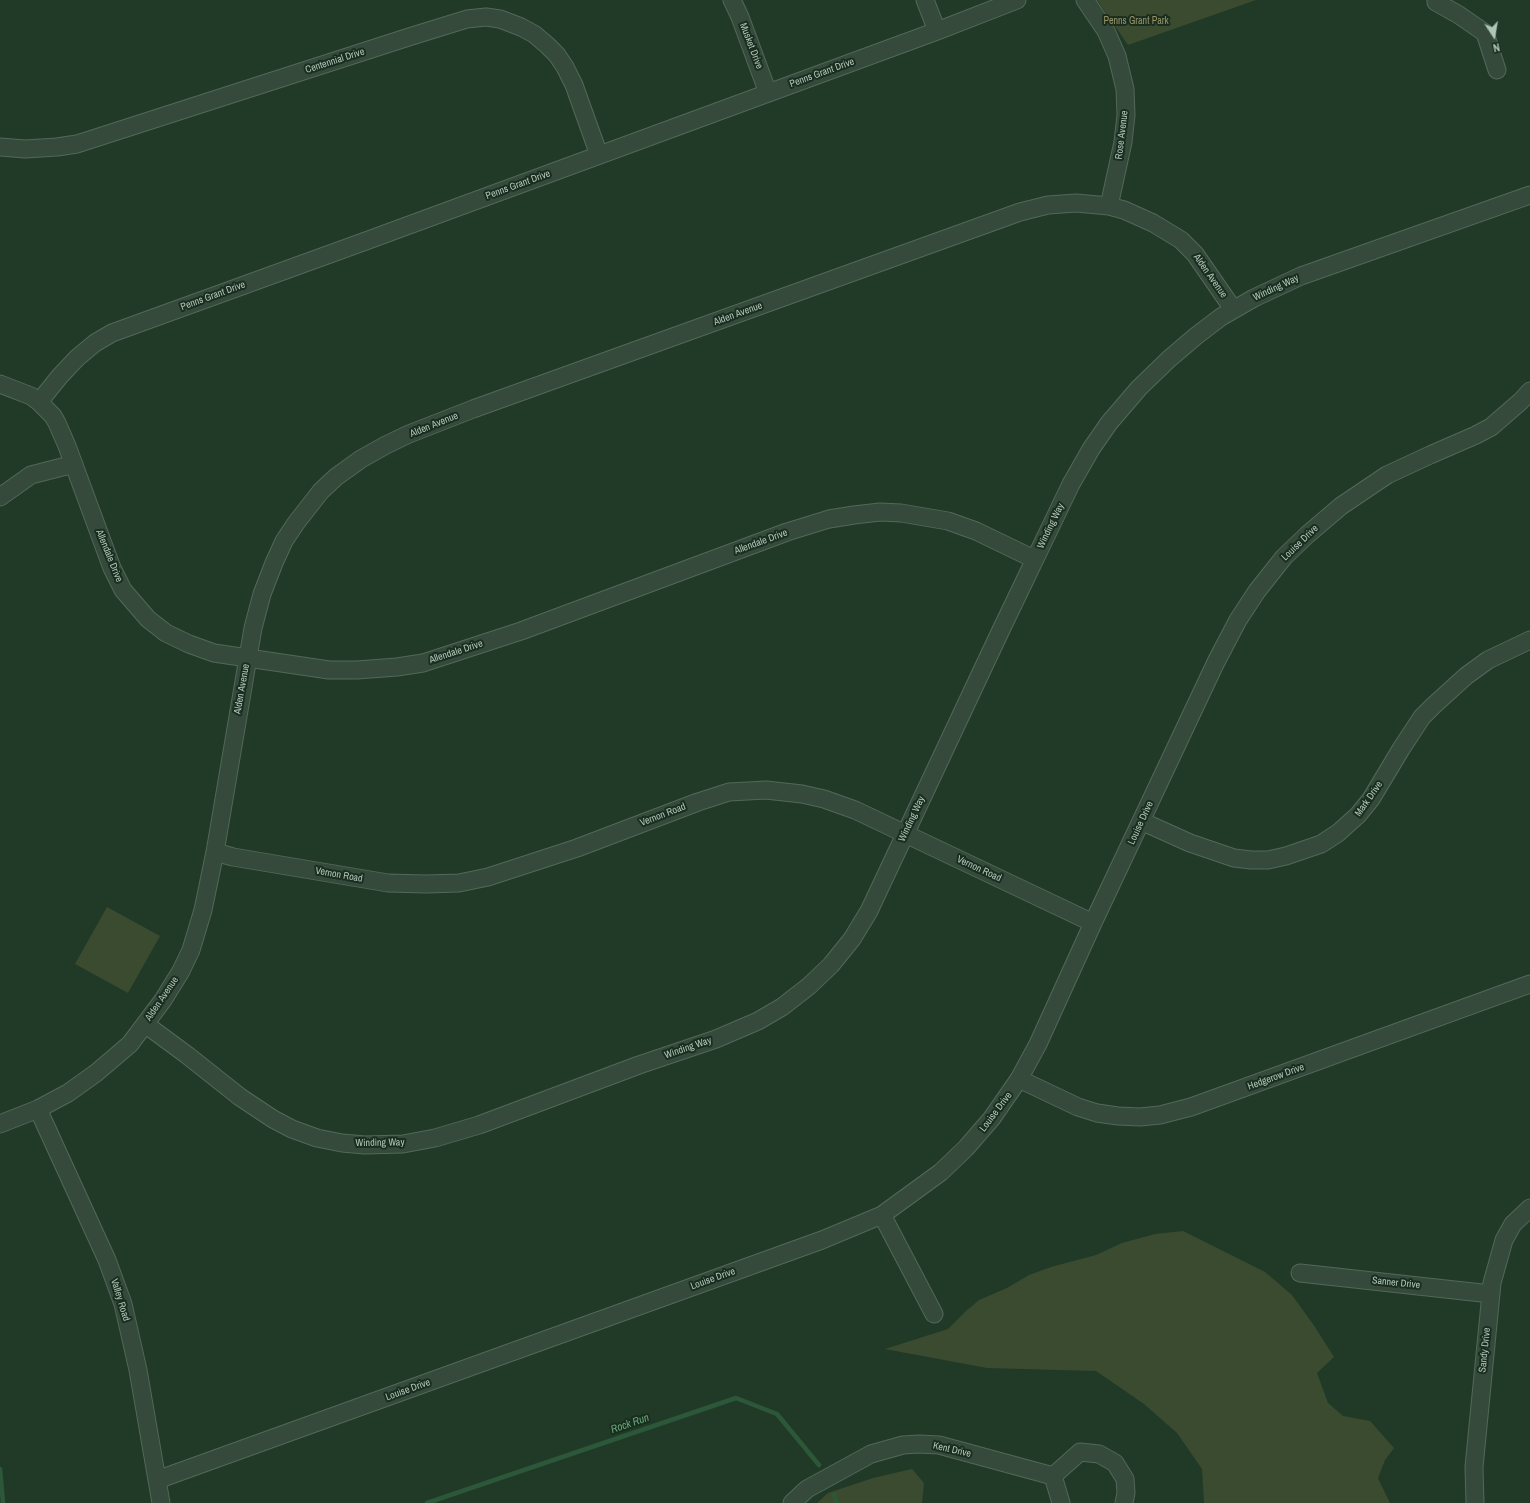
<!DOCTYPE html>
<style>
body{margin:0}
#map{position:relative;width:1530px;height:1503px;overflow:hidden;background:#213a28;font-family:"Archivo Narrow",sans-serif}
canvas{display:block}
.north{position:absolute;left:1474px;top:16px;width:40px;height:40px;-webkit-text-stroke:3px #1a2e20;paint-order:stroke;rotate:168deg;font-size:11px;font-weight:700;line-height:16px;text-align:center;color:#afc6b7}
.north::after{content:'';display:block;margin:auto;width:14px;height:18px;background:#afc6b7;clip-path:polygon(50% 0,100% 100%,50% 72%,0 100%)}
</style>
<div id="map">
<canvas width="1530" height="1503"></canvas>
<div class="north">N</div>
</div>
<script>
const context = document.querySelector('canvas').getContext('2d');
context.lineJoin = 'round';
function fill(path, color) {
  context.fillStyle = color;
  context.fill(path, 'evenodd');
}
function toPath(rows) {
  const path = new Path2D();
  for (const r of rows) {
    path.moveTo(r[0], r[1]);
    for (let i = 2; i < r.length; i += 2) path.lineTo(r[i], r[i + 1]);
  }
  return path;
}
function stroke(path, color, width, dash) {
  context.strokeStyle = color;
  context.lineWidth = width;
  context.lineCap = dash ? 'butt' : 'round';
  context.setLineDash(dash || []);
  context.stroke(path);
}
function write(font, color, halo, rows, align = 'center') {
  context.font = font + ' "Archivo Narrow",sans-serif';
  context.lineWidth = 4;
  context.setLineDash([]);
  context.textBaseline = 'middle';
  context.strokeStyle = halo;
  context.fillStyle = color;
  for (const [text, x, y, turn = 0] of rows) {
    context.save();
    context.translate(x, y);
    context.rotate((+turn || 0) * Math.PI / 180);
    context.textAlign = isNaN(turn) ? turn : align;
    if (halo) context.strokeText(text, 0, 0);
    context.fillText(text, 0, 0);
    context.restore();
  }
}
const green = toPath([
 [1097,0,1256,0,1128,45],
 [107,907,160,936,128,993,75,964],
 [1183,1231,1265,1272,1292,1295,1315,1327,1334,1357,1317,1373,1328,1403,1343,1416,1370,1421,1394,1448,1385,1460,1378,1478,1390,1503,1204,1503,1202,1469,1177,1433,1144,1404,1096,1371,987,1368,885,1349,948,1329,965,1312,979,1300,1007,1288,1029,1275,1051,1267,1096,1255,1122,1243,1155,1234],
 [912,1469,924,1483,922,1503,817,1503,828,1493,873,1478]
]);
const stream = toPath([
 [0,1469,3,1503],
 [834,1495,837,1503],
 [427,1503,736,1398,777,1414,819,1465]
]);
const minor = toPath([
 [732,0,740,17,768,93],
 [925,0,937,31],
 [1085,0,1106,31,1117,56,1125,89,1126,115,1123,142,1109,206],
 [1436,0,1436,2,1459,15,1485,33,1497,70],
 [0,147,25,149,57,147,77,144,412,36,467,19,486,17,500,19,521,27,534,34,547,45,557,55,565,67,574,85,599,155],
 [0,384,31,396,39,402,53,416,57,423,67,446,112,568,123,590,148,619,166,633,189,644,214,653,329,670,357,670,397,667,423,663,521,631,787,532,829,519,854,515,880,512,901,513,948,521,976,531,1034,559],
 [39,402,60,376,77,358,95,343,112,333,363,242,937,31,1017,0],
 [0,497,31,475,74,464],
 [1141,821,1190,843,1234,858,1251,860,1268,860,1286,856,1321,844,1338,833,1358,815,1371,799,1401,749,1422,717,1433,706,1466,676,1488,660,1530,640],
 [215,852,233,857,388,883,426,884,459,883,488,877,577,848,698,802,729,792,766,790,802,794,824,799,855,810,1093,923],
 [145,1024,187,1055,240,1097,273,1119,292,1129,317,1138,342,1143,365,1145,403,1144,435,1138,479,1125,639,1065,716,1039,758,1021,782,1007,809,986,831,965,852,939,869,911,1000,632,1071,484,1091,449,1109,423,1139,388,1169,359,1196,336,1221,317,1254,298,1301,276,1530,195],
 [1019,1079,1078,1107,1097,1113,1118,1116,1140,1117,1160,1115,1191,1107,1530,984],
 [38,1109,107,1260,123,1304,138,1370,161,1503],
 [0,1124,38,1109,68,1093,96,1073,116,1056,130,1044,163,1000,181,971,191,950,203,910,215,852,253,628,262,594,274,563,284,541,296,523,321,491,336,477,361,459,386,445,409,434,473,409,1020,212,1048,205,1076,203,1109,206,1124,210,1153,223,1181,240,1195,254,1233,309],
 [882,1215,934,1314],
 [1300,1273,1491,1294],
 [1053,1476,1080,1452,1099,1454,1115,1463,1125,1479,1126,1493,1124,1503],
 [1053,1476,1061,1503],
 [157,1480,822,1240,882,1215,941,1172,966,1148,992,1118,1019,1079,1038,1044,1093,923,1216,662,1238,620,1257,591,1284,557,1307,535,1341,506,1387,475,1430,455,1476,435,1491,427,1521,401,1530,391],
 [792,1503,807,1489,871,1454,903,1445,919,1444,939,1445,1053,1476],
 [1475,1503,1474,1467,1492,1283,1504,1240,1513,1224,1530,1208]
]);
const parkNames = [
 ["Penns Grant Park",1136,21]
];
const streetNames = [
 ["Musket Drive",751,46,69],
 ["Centennial Drive",335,61,-18],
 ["Penns Grant Drive",822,73,-20],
 ["Rose Avenue",1122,135,-83],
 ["Penns Grant Drive",518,185,-20],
 ["Alden Avenue",1210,276,55],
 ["Winding Way",1276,288,-25],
 ["Penns Grant Drive",213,296,-20],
 ["Alden Avenue",738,314,-20],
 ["Alden Avenue",434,425,-22],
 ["Winding Way",1051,526,-64],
 ["Allendale Drive",761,542,-20],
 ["Louise Drive",1300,543,-44],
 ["Allendale Drive",109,556,68],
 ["Allendale Drive",456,652,-18],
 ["Alden Avenue",242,689,-80],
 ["Mark Drive",1369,799,-55],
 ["Vernon Road",663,815,-21],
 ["Winding Way",912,819,-65],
 ["Louise Drive",1141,823,-65],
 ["Vernon Road",979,869,25],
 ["Vernon Road",339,875,10],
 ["Alden Avenue",162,999,-56],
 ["Winding Way",688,1048,-19],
 ["Hedgerow Drive",1276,1077,-20],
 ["Louise Drive",996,1112,-53],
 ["Winding Way",380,1143,-1],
 ["Louise Drive",713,1279,-20],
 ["Sanner Drive",1396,1283,6],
 ["Valley Road",120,1300,73],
 ["Sandy Drive",1485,1350,-84],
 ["Louise Drive",408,1390,-20],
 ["Kent Drive",952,1450,13]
];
const waterNames = [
 ["Rock Run",630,1424,-19]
];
fill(green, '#3b4b2f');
stroke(stream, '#2c5839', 4.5);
stroke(minor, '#526859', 19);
stroke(minor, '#354a3b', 17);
write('10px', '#979466', '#1a2e20', parkNames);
write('10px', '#afc6b7', '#1a2e20', streetNames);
write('italic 11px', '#67a679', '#1a2e20', waterNames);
</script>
